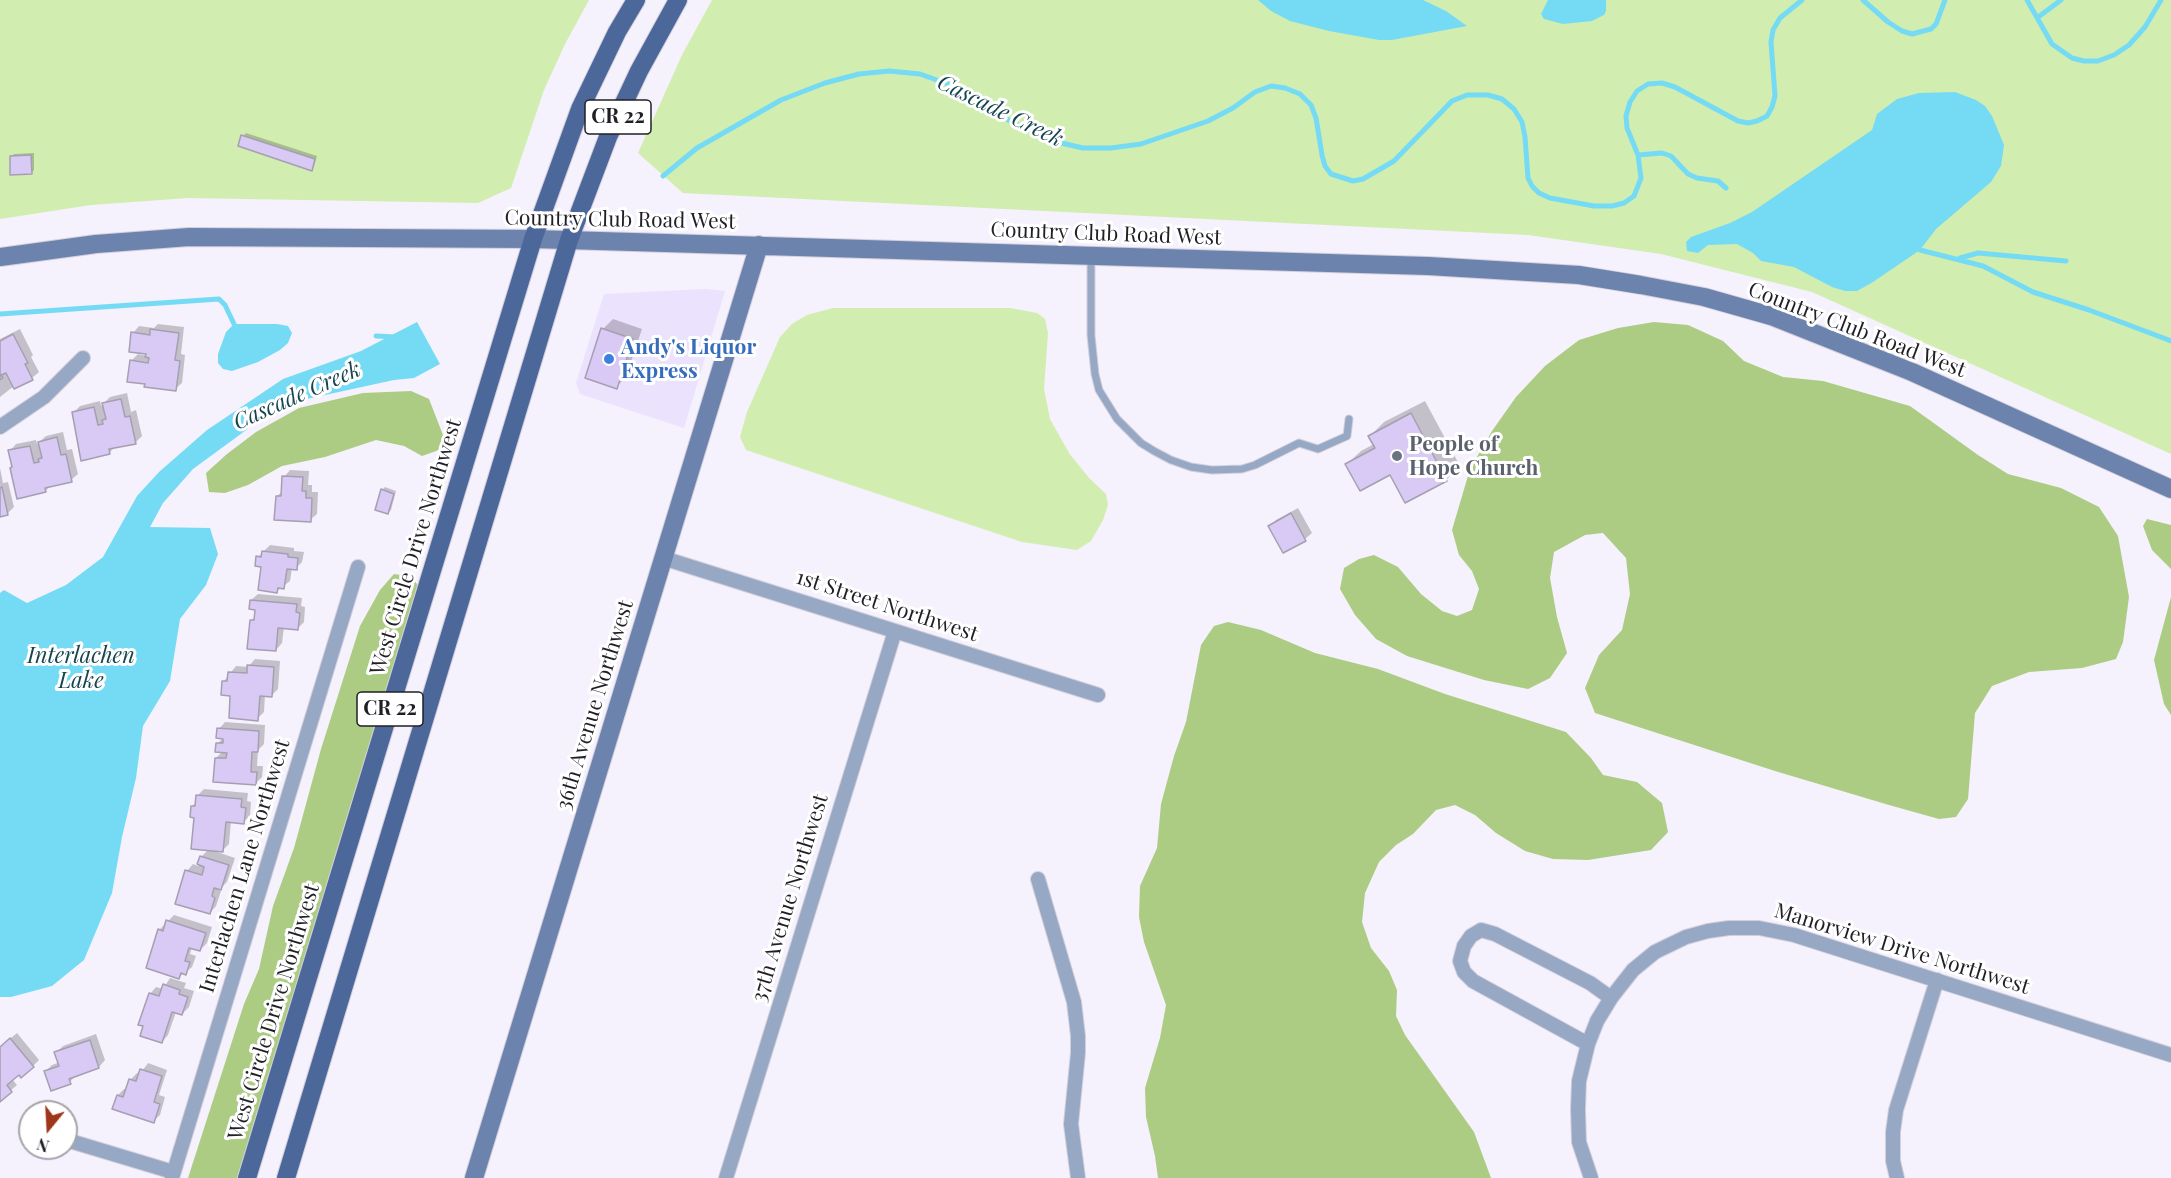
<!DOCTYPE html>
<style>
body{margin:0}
#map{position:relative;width:2171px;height:1178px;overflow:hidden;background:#f5f1fd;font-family:"Playfair Display",serif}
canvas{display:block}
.north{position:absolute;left:18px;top:1100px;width:60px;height:60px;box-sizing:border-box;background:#fff;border:2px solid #a6a5a8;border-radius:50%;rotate:198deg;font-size:16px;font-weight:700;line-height:24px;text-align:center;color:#211f26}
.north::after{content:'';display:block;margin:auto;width:21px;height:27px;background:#9e361a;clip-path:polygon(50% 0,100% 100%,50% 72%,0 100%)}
</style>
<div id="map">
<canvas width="2171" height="1178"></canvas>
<div class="north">N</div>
</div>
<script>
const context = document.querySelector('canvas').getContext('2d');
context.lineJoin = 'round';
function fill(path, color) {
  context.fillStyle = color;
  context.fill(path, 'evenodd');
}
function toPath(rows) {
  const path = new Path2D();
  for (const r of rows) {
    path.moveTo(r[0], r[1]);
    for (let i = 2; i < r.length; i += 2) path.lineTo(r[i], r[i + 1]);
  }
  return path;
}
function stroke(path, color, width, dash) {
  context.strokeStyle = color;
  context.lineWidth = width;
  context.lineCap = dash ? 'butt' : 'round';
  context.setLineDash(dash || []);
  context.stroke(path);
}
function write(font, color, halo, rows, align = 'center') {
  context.font = font + ' "Playfair Display",serif';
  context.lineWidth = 6;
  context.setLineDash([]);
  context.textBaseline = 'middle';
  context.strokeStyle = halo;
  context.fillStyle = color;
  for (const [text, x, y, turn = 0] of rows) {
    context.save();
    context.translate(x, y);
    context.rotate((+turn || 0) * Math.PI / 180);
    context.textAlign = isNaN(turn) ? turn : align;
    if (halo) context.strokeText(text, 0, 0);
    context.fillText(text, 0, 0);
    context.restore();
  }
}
const built = toPath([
 [706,289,725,291,684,428,580,394,576,383,604,294]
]);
const green = toPath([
 [0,0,589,0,565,44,544,90,511,188,478,203,188,198,91,205,0,219],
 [712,0,2171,0,2171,454,1812,292,1661,254,1528,235,683,193,638,153,682,55],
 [833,308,1010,308,1037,313,1045,319,1048,333,1044,389,1050,419,1069,453,1089,478,1106,494,1108,505,1103,520,1091,541,1077,550,1022,542,746,450,740,437,747,412,780,337,792,324,807,315]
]);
const forest = toPath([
 [1654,322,1688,325,1723,341,1744,361,1783,377,1823,381,1910,406,1978,455,2008,474,2061,488,2099,507,2118,536,2129,597,2123,642,2116,659,2082,668,2029,672,1992,686,1975,713,1968,799,1956,817,1939,819,1889,805,1775,771,1595,713,1585,688,1599,655,1622,630,1630,594,1626,558,1603,533,1585,535,1554,552,1550,578,1557,617,1567,653,1550,678,1528,689,1484,680,1407,656,1376,639,1355,615,1340,589,1344,568,1359,559,1374,555,1398,567,1421,594,1442,611,1457,616,1472,610,1479,589,1472,571,1459,555,1452,530,1470,469,1492,431,1516,397,1545,366,1579,340,1618,328],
 [411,391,429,399,443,435,439,450,422,456,404,446,376,440,325,457,282,466,248,485,225,493,209,492,206,473,227,454,256,432,299,408,363,393],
 [2147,519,2171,525,2171,569,2152,550,2143,526],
 [394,574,412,577,421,590,246,1178,188,1178,244,1004,259,969,273,906,294,848,321,749,360,626,380,590],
 [2171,597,2171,715,2164,704,2154,660],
 [1228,622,1261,630,1315,653,1378,669,1445,694,1566,732,1591,758,1603,775,1637,782,1662,803,1668,832,1651,850,1588,860,1553,859,1525,851,1496,833,1475,815,1455,805,1436,810,1413,834,1396,845,1379,862,1365,893,1362,922,1371,948,1389,971,1397,990,1396,1016,1405,1035,1474,1132,1491,1178,1158,1178,1155,1156,1146,1117,1145,1088,1160,1038,1166,1005,1144,942,1139,917,1140,886,1157,848,1161,804,1174,756,1186,722,1201,645,1214,626]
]);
const water = toPath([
 [1258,0,1423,0,1446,11,1467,26,1392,40,1379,40,1329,31,1290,21,1271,11],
 [1548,0,1606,0,1606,11,1604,15,1592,21,1563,24,1544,19,1541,14],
 [1955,92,1976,100,1985,106,1992,116,2004,145,2001,166,1991,182,1936,229,1920,250,1873,282,1857,291,1845,291,1832,287,1794,267,1761,261,1753,253,1737,244,1708,245,1698,253,1687,251,1686,242,1691,237,1730,223,1752,212,1872,130,1877,114,1897,99,1919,93],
 [417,322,440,364,414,378,394,380,302,400,264,417,193,469,163,503,150,527,210,528,218,554,206,585,180,619,170,681,143,726,136,778,122,837,112,893,84,960,52,986,11,997,0,997,0,593,4,590,27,603,66,585,103,557,137,496,159,472,207,430,283,379,361,351],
 [234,324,277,324,288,326,292,333,288,343,280,350,258,362,232,371,223,369,218,363,218,354,226,332]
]);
const shadow = toPath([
 [246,133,317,156,314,166,311,169,243,136],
 [34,153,34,170,31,173,11,157,14,154],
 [613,319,642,329,626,377,616,387,603,329],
 [158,324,184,327,181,354,185,355,182,383,175,389,146,383,131,361,138,354,147,356,147,352,133,333,139,326,154,328],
 [20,329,33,355,31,357,39,372,32,378,14,386,0,397,0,339],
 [127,393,131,412,136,410,142,436,136,442,115,447,109,453,74,412,80,406,100,401,101,406,110,397],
 [1425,401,1460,466,1446,480,1390,473,1347,464,1361,451,1374,444,1370,436,1384,422],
 [63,432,67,450,72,449,78,474,71,480,52,485,45,491,13,466,10,451,16,444,36,440,37,444,46,436],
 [0,468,3,483,8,482,14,507,8,513,0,515],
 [290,470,309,471,308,485,312,485,312,492,318,492,317,514,310,520,277,496,283,491,284,477],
 [385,487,396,491,391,510,388,513,382,490],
 [1298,508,1312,533,1305,539,1283,551,1270,526,1276,520],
 [270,545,294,548,294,551,304,552,302,562,296,568,292,568,290,581,277,591,258,557],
 [258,594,302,598,301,606,305,607,304,622,297,629,284,627,282,643,276,650,252,620,256,616,257,608,251,600],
 [255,659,280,661,278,689,271,696,265,695,264,712,257,719,232,694,224,681,236,666,248,667],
 [225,722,265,725,264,744,258,750,257,766,263,766,262,777,256,783,216,758,223,751,218,743,224,737,219,729],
 [204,789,248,793,247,801,251,802,250,816,243,822,231,821,229,844,222,851,211,850,235,858,227,882,219,890,221,891,216,906,210,913,187,871,193,864,198,866,201,857,209,849,192,806,197,802,198,795],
 [174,915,212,927,207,943,200,950,192,947,190,954,196,956,192,967,179,977,159,930],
 [170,978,186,983,184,988,194,991,189,1007,182,1014,176,1012,168,1035,162,1042,150,994,156,987,163,989],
 [17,1033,39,1060,33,1066,12,1079,17,1085,0,1100,0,1047],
 [96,1034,105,1060,99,1067,76,1075,70,1082,46,1071,52,1065,60,1062,56,1053,63,1046],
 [148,1063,167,1070,159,1095,165,1097,160,1115,153,1121,118,1095,124,1089,127,1090,130,1080,137,1073,140,1074]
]);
const stream = toPath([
 [1863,0,1888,22,1902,31,1912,34,1931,29,1936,24,1945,0],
 [2027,0,2052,44,2072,58,2084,61,2098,61,2114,55,2129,45,2145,27,2161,0],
 [2037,18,2061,0],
 [1638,155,1662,153,1671,156,1688,174,1697,178,1718,181,1726,188],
 [663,176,697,148,781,100,825,83,859,74,889,71,920,74,951,85,993,112,1022,127,1057,142,1083,148,1111,148,1141,144,1208,121,1233,108,1255,92,1271,86,1285,88,1300,94,1311,105,1316,118,1322,155,1325,166,1331,174,1353,181,1363,179,1394,161,1452,101,1467,95,1488,95,1502,99,1514,109,1522,122,1525,137,1528,178,1532,186,1539,193,1550,198,1594,206,1612,206,1624,203,1634,196,1641,178,1638,155,1627,128,1626,116,1630,102,1637,91,1648,84,1662,83,1675,87,1738,121,1748,123,1757,121,1767,116,1772,107,1775,96,1771,42,1773,30,1780,18,1802,0],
 [1920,250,1983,266,2033,292,2089,310,2171,341],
 [1960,258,1978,253,2066,261],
 [0,314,219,299,225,305,234,324],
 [376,336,396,337]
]);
const building = toPath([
 [241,135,315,159,312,171,238,146,241,135],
 [31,155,32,174,10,175,10,156,31,155],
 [601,328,633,339,617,389,585,378,601,328],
 [150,329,179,333,175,360,180,361,176,391,144,387,145,384,127,382,130,360,148,363,149,358,145,357,146,354,129,352,131,332,150,335,150,329],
 [13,334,28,363,25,364,33,380,14,389,6,373,1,375,3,378,0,380,0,341,13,334],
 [121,399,125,417,130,416,136,444,109,449,110,454,81,461,72,412,94,407,98,425,103,424,102,420,106,419,102,403,121,399],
 [1411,413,1447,481,1405,503,1390,475,1360,491,1345,464,1375,448,1368,436,1411,413],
 [57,437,61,455,66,454,72,482,45,488,46,492,17,499,10,468,12,467,8,450,30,446,34,463,39,462,38,459,42,458,38,442,57,437],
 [282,476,303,477,302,491,306,491,306,498,312,498,311,522,274,520,276,496,281,496,282,476],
 [2,487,8,515,0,517,0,488,2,487],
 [381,489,394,494,388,514,375,510,381,489],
 [1291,513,1306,541,1283,553,1268,526,1291,513],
 [262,551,288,554,288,557,298,558,297,570,287,569,284,589,278,588,277,593,258,590,261,567,255,566,256,556,261,557,262,551],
 [250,600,297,604,296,612,300,613,298,630,278,628,276,651,247,649,250,620,254,620,255,610,249,609,250,600],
 [247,665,274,667,272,697,260,696,258,721,229,718,230,696,221,695,222,681,227,681,228,672,247,673,247,665],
 [217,728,259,731,258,752,252,752,251,772,257,772,256,785,213,782,215,758,226,758,227,753,215,752,216,743,223,743,223,739,216,738,217,728],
 [196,795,242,799,241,807,246,808,244,824,226,822,223,852,191,849,194,818,190,817,191,806,195,806,196,795],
 [200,856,229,865,221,890,214,888,212,896,215,898,210,914,175,904,185,870,202,875,204,867,197,864,200,856],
 [166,920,206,933,200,951,189,948,185,961,190,962,186,975,181,973,179,979,146,968,158,929,163,931,166,920],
 [163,984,180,990,179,994,188,997,182,1015,172,1012,162,1043,140,1036,143,1026,138,1025,149,993,159,996,163,984],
 [10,1038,34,1067,21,1078,19,1075,7,1085,12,1092,0,1102,0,1047,10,1038],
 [90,1040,99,1068,69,1079,71,1084,51,1091,44,1071,59,1066,54,1052,90,1040],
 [140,1069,162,1076,154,1102,160,1104,154,1123,112,1109,117,1095,123,1097,129,1079,136,1081,140,1069]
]);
const lane = toPath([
 [1091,258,1091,335,1095,374,1099,390,1117,419,1141,443,1154,451,1171,460,1191,467,1212,470,1242,469,1255,465,1299,443,1318,449,1347,436,1349,419]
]);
const street = toPath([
 [0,427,44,397,83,358],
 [663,558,1098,695],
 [1038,879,1074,1002,1078,1036,1078,1053,1071,1124,1078,1178],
 [1588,1044,1473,981,1464,972,1460,961,1464,946,1471,936,1481,930,1495,934,1590,983,1611,998],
 [70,1141,173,1172],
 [172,1178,358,567],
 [726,1178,895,631],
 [1591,1178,1579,1142,1578,1109,1579,1081,1588,1044,1597,1021,1611,998,1633,970,1655,952,1686,937,1708,931,1729,928,1759,928,1794,935,2171,1055],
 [1897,1178,1893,1161,1893,1132,1896,1110,1937,980]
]);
const secondary = toPath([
 [0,257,96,244,189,237,533,239,1428,266,1579,275,1641,285,1704,297,1771,316,1912,372,2171,489],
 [474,1178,759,245]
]);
const primary = toPath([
 [247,1178,533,239,580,109,617,32,636,0],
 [286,1178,569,240,608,137,639,71,678,0]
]);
const markers = [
 [609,359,6,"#3f7fe0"],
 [1397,456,6,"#6b7280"]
];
const shields = [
 [618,117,66],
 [390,709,66]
];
const shieldNames = [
 ["CR 22",618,117],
 ["CR 22",390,709]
];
const streetNames = [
 ["Country Club Road West",620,220,1],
 ["Country Club Road West",1106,234,2],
 ["Country Club Road West",1857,330,21],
 ["West Circle Drive Northwest",416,547,-73],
 ["1st Street Northwest",887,606,18],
 ["36th Avenue Northwest",595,705,-73],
 ["Interlachen Lane Northwest",245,866,-73],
 ["37th Avenue Northwest",790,898,-73],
 ["Manorview Drive Northwest",1902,949,17],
 ["West Circle Drive Northwest",274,1012,-73]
];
const shopNames = [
 ["Andy's Liquor",621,347],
 ["Express",621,371]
];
const worshipNames = [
 ["People of",1409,444],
 ["Hope Church",1409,468]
];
const waterNames = [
 ["Cascade Creek",1000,111,26],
 ["Cascade Creek",297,396,-24],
 ["Interlachen",81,656],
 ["Lake",81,681]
];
fill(built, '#ebe2fd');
fill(green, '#d1edaf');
fill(forest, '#accc83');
fill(water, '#75dbf5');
fill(shadow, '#0003');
stroke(stream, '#75dbf5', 5);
fill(building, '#d8c9f5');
stroke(building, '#a59fb1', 1.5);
stroke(lane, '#d3cfdb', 9);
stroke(street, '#d3cfdb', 16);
stroke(secondary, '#d3cfdb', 20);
stroke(primary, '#d3cfdb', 20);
stroke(lane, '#97a8c5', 7);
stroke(street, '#97a8c5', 14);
stroke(secondary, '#6b83ad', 18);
stroke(primary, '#4c689b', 18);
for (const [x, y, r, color] of markers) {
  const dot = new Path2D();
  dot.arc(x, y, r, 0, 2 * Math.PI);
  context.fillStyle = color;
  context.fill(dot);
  stroke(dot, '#fff', 2);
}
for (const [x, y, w] of shields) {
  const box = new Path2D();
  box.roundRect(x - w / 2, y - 17, w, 34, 4.5);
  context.fillStyle = '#fff';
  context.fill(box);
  stroke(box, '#211f26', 1.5);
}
write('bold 20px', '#211f26', null, shieldNames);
write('21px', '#211f26', '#fff', streetNames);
write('bold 21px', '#366cbe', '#fff', shopNames, 'left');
write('bold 21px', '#5b616d', '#fff', worshipNames, 'left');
write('italic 22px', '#164550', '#fff', waterNames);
</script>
